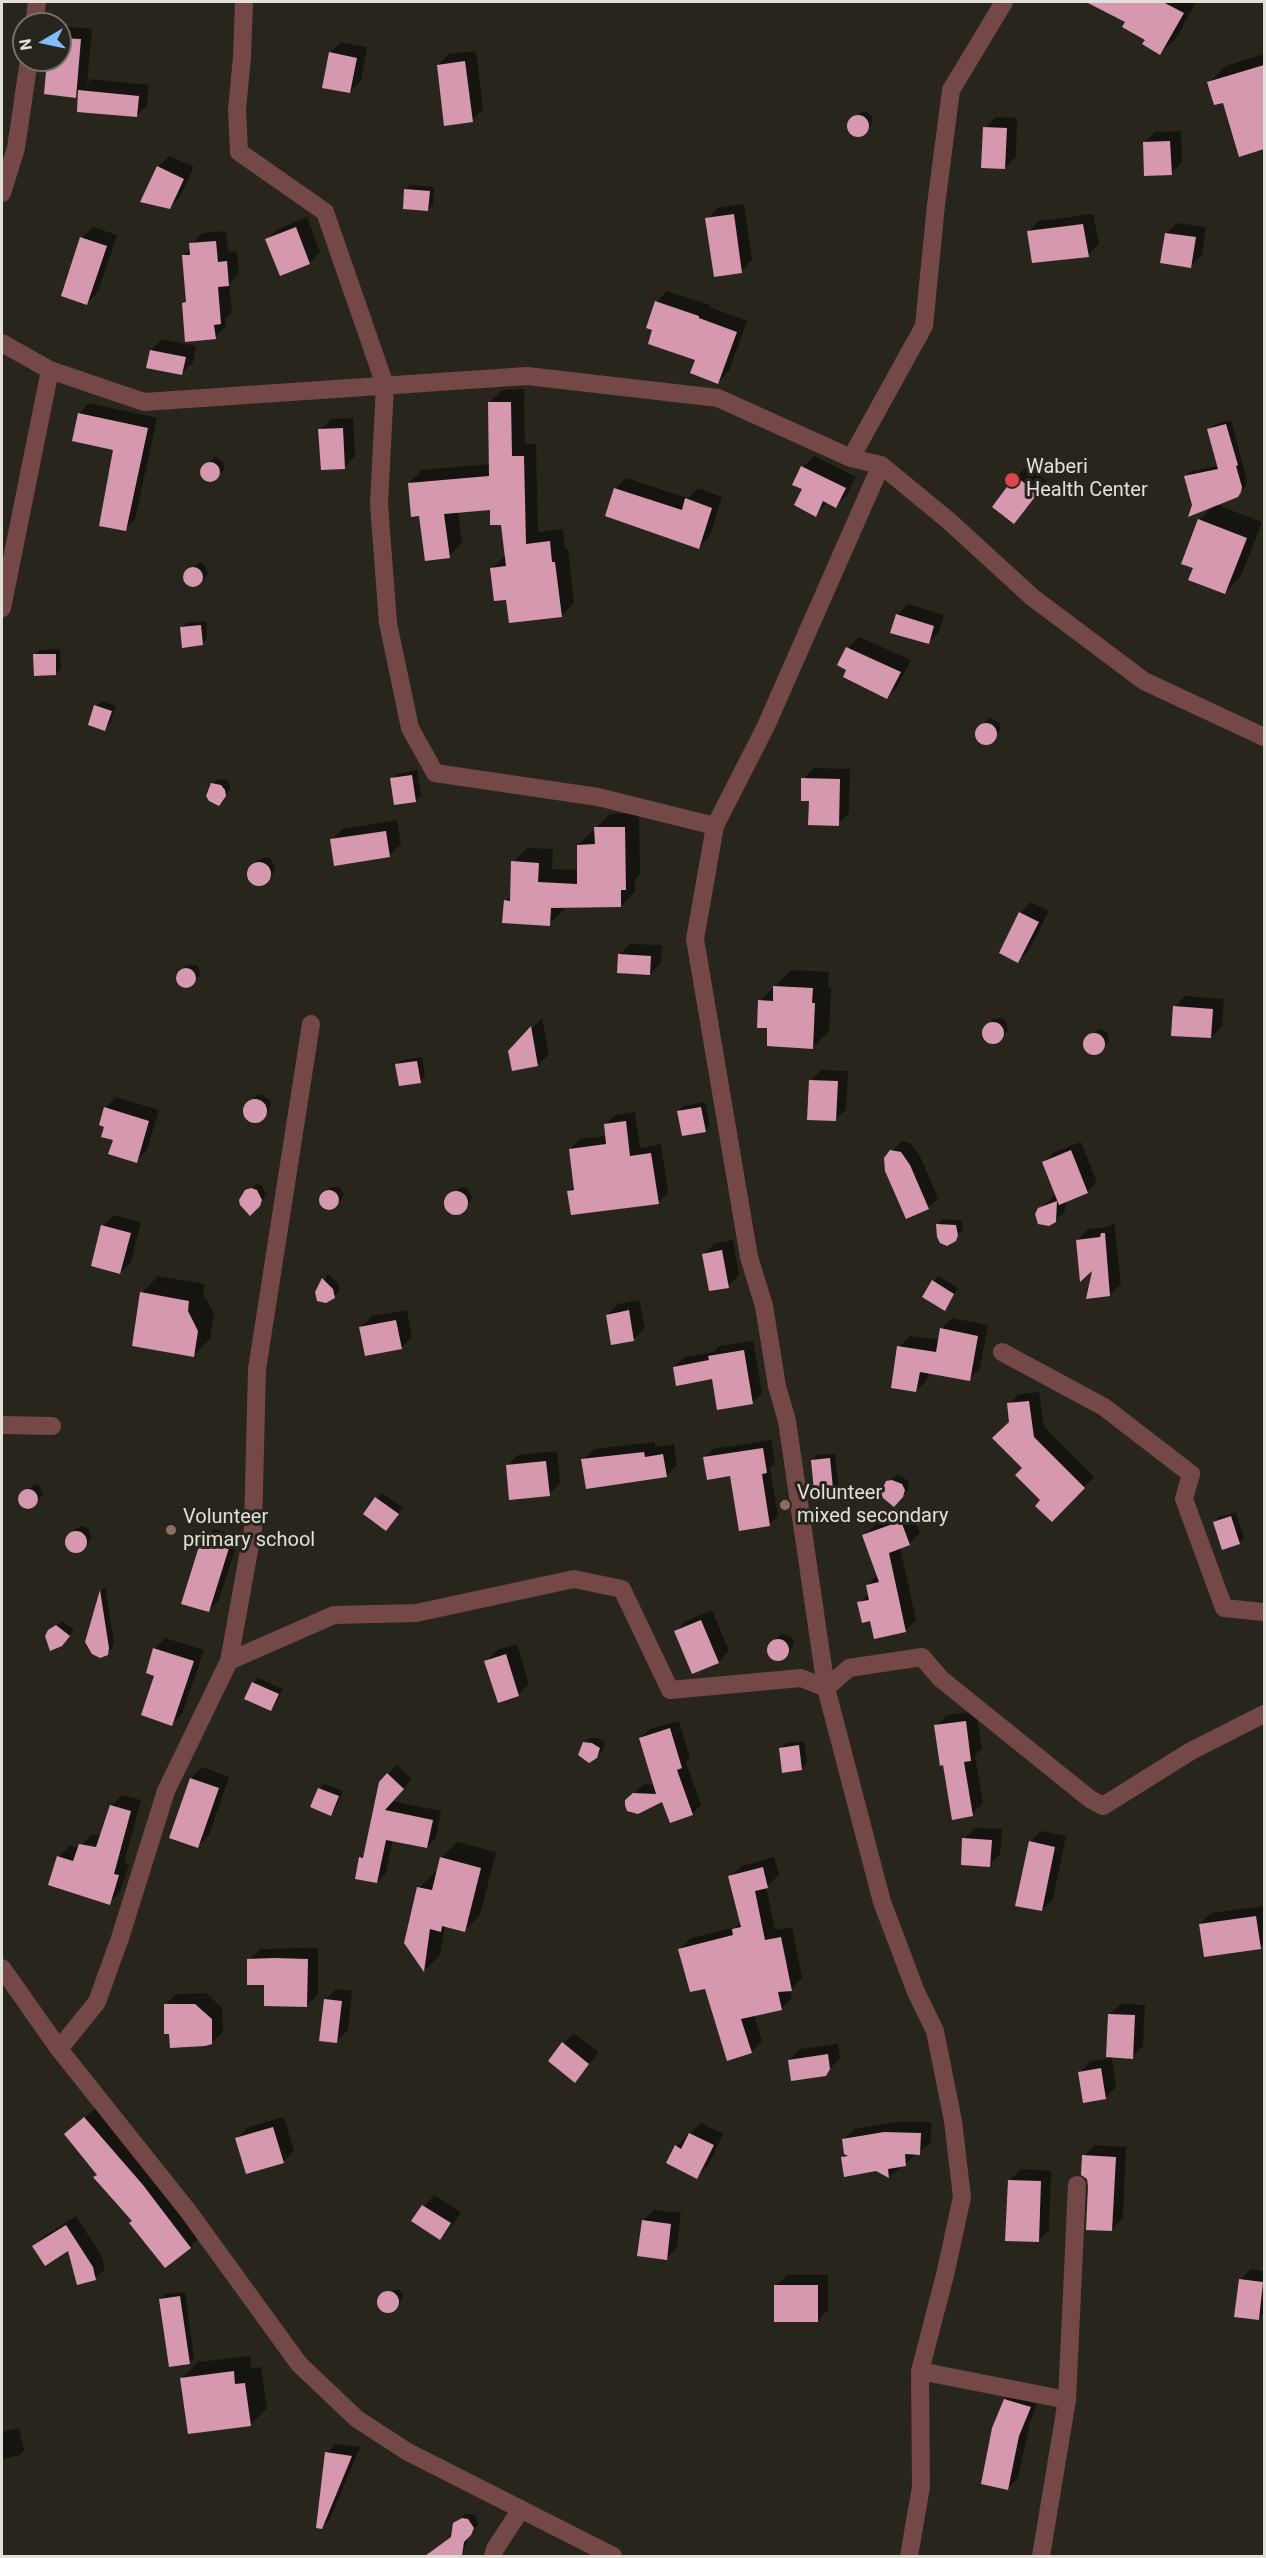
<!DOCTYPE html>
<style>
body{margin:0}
#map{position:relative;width:1266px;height:2558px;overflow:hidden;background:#28261c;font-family:Roboto,sans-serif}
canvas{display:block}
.frame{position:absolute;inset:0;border:3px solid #e1e0d9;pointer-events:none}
.north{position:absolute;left:12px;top:12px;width:60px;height:60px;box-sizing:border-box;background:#28261c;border:2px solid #727068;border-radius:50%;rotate:261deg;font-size:16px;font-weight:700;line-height:24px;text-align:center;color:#e1e0d9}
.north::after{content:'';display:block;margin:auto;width:21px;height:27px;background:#81bdfa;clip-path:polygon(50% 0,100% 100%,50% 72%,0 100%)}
</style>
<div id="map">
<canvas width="1266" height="2558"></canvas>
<div class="frame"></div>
<div class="north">N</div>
</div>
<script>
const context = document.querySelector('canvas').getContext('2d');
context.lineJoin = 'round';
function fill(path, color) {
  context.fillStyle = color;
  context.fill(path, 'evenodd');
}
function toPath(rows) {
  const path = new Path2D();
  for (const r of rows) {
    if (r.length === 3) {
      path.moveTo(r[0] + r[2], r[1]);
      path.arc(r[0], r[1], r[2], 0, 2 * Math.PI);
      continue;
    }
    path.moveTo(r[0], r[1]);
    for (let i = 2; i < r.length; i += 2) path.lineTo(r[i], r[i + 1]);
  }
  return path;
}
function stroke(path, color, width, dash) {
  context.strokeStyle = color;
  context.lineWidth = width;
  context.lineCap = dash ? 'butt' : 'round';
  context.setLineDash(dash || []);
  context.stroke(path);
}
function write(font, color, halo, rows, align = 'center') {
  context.font = font + ' Roboto,sans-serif';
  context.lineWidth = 6;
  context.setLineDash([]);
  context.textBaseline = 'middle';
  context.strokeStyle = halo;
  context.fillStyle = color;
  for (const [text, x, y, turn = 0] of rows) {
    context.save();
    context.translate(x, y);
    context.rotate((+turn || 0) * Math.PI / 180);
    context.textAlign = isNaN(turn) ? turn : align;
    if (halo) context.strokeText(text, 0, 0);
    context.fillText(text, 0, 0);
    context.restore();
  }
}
const shadow = toPath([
 [1119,2,1196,2,1177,37,1160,53,1127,21,1112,13],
 [61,26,92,29,87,84,91,79,149,85,147,105,136,116,80,92,76,96,48,60,60,60],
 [341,42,367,47,361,81,350,92,330,53],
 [476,51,483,109,472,120,438,65,449,54],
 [1264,54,1264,147,1240,155,1224,101,1209,83,1226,66],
 [865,111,873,117,871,126,862,135,854,136,849,125,861,112],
 [996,117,1017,118,1016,157,1005,168,985,128],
 [1181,131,1182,162,1171,173,1144,143,1155,132],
 [169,156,194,167,180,197,169,208,158,167],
 [410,185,434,187,433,205,427,210,405,190],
 [744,204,752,260,741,271,707,219,718,208],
 [1093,214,1099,244,1088,255,1028,232,1039,221],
 [307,217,320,252,309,263,267,239,278,229],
 [1177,223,1206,227,1202,255,1191,266,1166,234],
 [93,227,117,235,98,292,87,303,82,238],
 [226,231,228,252,237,251,239,274,229,284,232,312,225,319,226,326,215,337,183,304,188,299,184,256,191,248,191,244,202,233],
 [667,291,710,305,710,307,747,321,729,371,718,382,697,359,654,329,656,302],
 [162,339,196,346,193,362,182,373,151,350],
 [524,389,525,444,536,444,538,532,563,529,565,549,568,549,574,603,561,616,507,598,491,569,506,555,502,523,491,509,458,511,462,543,449,556,421,514,409,483,422,470,490,464,489,403,502,390],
 [89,403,157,418,135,519,125,529,115,449,79,414],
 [353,418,355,456,344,467,320,430,331,419],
 [1231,420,1247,481,1246,486,1237,495,1186,476,1191,471,1218,466,1209,430,1214,425],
 [814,456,856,477,847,495,836,506,827,502,815,515,804,489,794,484,803,467],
 [215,457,223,462,225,469,210,481,202,476,201,472,206,464],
 [1027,466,1047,481,1014,522,1016,477],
 [626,478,688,498,698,488,722,497,710,536,699,547,615,489],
 [1215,504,1262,522,1241,576,1225,592,1195,567,1199,520],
 [200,562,205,566,208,574,200,584,191,586,185,580,185,573],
 [908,604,944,615,939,632,928,643,897,615],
 [206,621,207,639,202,644,181,628,186,623],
 [859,637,911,660,897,687,886,698,848,648],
 [60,649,61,669,56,674,35,655,40,650],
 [101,701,116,706,110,724,105,729,96,706],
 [989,718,1000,723,1001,730,988,742,982,742,977,735,978,729],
 [814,768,850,769,849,813,838,824,810,799,803,779],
 [417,770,421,796,415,801,392,779,397,774],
 [217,779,226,780,230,784,230,790,219,804,212,784],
 [639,813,640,874,635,880,635,892,621,906,564,906,564,910,549,924,505,901,511,895,513,862,527,848,553,849,552,869,578,870,578,845,592,831,596,831,596,828,610,814],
 [397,820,401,844,390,855,332,840,343,829],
 [267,857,271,859,275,869,273,874,268,880,257,884,253,882,248,872,250,867,256,861],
 [1031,902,1049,911,1029,950,1018,961,1001,952,1020,913],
 [630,944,662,945,661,963,650,974,619,955],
 [187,965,197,965,201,973,190,987,186,988,178,982,178,973],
 [791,970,829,972,828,987,831,987,829,1031,813,1047,769,1027,760,1001],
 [1185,996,1224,999,1222,1026,1211,1037,1174,1007],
 [542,1018,549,1054,538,1065,510,1052],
 [1001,1018,1006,1021,1008,1030,999,1041,989,1042,985,1038,984,1032,993,1019],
 [1099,1029,1107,1032,1109,1041,1099,1051,1093,1053,1087,1051,1085,1045,1088,1037],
 [422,1057,425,1076,420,1081,397,1065,402,1060],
 [821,1070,848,1071,846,1109,835,1120,810,1081],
 [257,1095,262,1095,271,1101,269,1111,260,1120,247,1118,245,1110],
 [116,1097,159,1110,147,1150,136,1161,115,1139,105,1126,105,1108],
 [705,1102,710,1126,705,1131,679,1111,684,1106],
 [635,1112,640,1148,661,1144,668,1192,659,1202,569,1192,575,1186,570,1149,580,1139,607,1136,605,1125,615,1115],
 [902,1141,910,1143,920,1156,938,1198,928,1208,892,1151],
 [1081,1142,1097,1182,1087,1192,1066,1201,1065,1211,1055,1221,1038,1211,1056,1194,1044,1163,1053,1153],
 [257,1184,262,1186,266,1195,259,1205,247,1191],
 [331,1187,340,1187,344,1194,340,1202,330,1209,322,1205,322,1196],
 [461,1187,467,1188,472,1197,470,1203,459,1213,453,1213,446,1205,447,1199],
 [114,1215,141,1222,131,1262,120,1273,103,1226],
 [943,1219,961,1220,963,1229,955,1240,938,1224],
 [1114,1222,1121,1284,1110,1295,1077,1240,1088,1229,1109,1227],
 [733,1240,739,1275,728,1286,704,1254,715,1243],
 [328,1274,338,1283,339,1292,334,1297,317,1292],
 [158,1276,205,1284,203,1293,214,1314,210,1339,194,1355,142,1293],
 [938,1276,958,1288,944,1309,933,1281],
 [639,1300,645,1328,634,1339,607,1315,618,1304],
 [407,1310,412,1337,401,1348,361,1327,372,1316],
 [952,1318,988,1325,980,1368,969,1379,928,1372,927,1380,916,1391,899,1347,910,1336,940,1340,941,1329],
 [753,1341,762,1393,752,1403,713,1378,674,1367,684,1357,714,1352,719,1346],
 [1039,1392,1044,1427,1094,1477,1052,1520,1024,1468,1011,1422,1009,1404,1019,1394],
 [771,1440,775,1463,770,1468,778,1516,770,1524,731,1475,705,1457,713,1449],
 [655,1442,655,1447,674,1444,677,1465,666,1476,583,1460,594,1449],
 [557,1451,560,1483,549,1494,507,1466,518,1455],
 [835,1454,839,1492,834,1497,812,1460,818,1455],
 [898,1475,907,1480,909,1484,908,1490,899,1500,887,1482],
 [36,1484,39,1485,43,1494,35,1504,27,1507,20,1502,21,1493],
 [382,1493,403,1508,391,1524,365,1514],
 [912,1511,920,1533,909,1544,900,1547,916,1620,905,1631,871,1620,859,1603,869,1593,867,1585,878,1575,864,1536,875,1525],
 [1236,1512,1244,1538,1239,1543,1214,1522,1219,1517],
 [83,1526,89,1529,91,1538,88,1544,82,1549,73,1551,66,1547,67,1539,71,1533,76,1528],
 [214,1529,239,1537,219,1600,208,1611,183,1603,203,1540],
 [105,1587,114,1642,112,1648,107,1654,86,1642,101,1591],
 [712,1610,729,1651,718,1662,675,1632,686,1621],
 [62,1621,74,1630,67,1639,52,1628],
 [782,1634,792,1638,794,1642,790,1652,780,1660,770,1656,768,1652,772,1642],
 [165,1638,204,1650,182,1714,171,1724,156,1675,154,1649],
 [517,1644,529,1684,518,1695,486,1661,497,1650],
 [258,1678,283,1689,276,1704,271,1709,253,1683],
 [976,1711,982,1749,975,1755,983,1803,972,1814,936,1726,947,1715],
 [679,1721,690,1758,686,1762,701,1805,692,1814,663,1800,627,1800,644,1784,655,1785,641,1738,650,1729],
 [589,1738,598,1738,605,1743,602,1751,596,1756,584,1743],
 [804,1741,807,1763,802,1768,781,1748,786,1743],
 [397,1765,412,1779,392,1801,441,1811,436,1838,427,1847,393,1840,386,1873,377,1882,360,1858,366,1852,388,1774],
 [202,1767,229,1777,209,1835,198,1846,191,1778],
 [325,1784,343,1791,335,1809,330,1814,319,1789],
 [122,1795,141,1800,124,1863,129,1864,120,1892,109,1903,50,1884,59,1856,70,1846,79,1848,92,1834,101,1836,111,1806],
 [975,1828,1002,1829,1000,1854,989,1865,964,1839],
 [1041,1831,1066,1836,1053,1899,1042,1910,1030,1842],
 [457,1842,496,1852,480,1915,464,1931,445,1926,440,1955,425,1970,405,1943,419,1888,435,1872,438,1872,441,1858],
 [774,1857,779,1875,766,1887,775,1930,792,1927,802,1978,790,1990,792,1998,781,2009,754,2015,762,2041,751,2052,680,1949,691,1938,736,1927,741,1922,730,1877,741,1866],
 [1264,1906,1264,1944,1260,1948,1200,1924,1211,1913],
 [318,1948,318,1994,307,2005,249,1960,260,1949],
 [336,1989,352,1991,348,2030,337,2041,325,2000],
 [206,1993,222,2008,223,2032,211,2043,165,2005,176,1994],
 [1121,2004,1145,2005,1143,2046,1132,2057,1110,2014],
 [574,2033,599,2052,575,2081,563,2043],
 [838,2044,840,2057,825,2075,789,2060,800,2049],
 [1112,2058,1116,2087,1105,2098,1080,2072,1091,2061],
 [96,2108,201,2236,190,2247,134,2221,98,2174,77,2124],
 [284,2117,294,2151,283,2162,237,2138,248,2127],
 [897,2122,931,2122,931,2142,889,2177,843,2157,845,2154,843,2140,854,2129],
 [701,2123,723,2134,708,2166,697,2177,676,2146],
 [1095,2145,1126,2147,1123,2218,1112,2229,1090,2185,1084,2156],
 [1021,2169,1051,2171,1049,2230,1038,2241,1010,2180],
 [434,2195,461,2212,451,2227,440,2238,413,2220],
 [654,2210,681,2213,677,2247,666,2258,643,2221],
 [76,2216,102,2257,105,2269,95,2278,69,2249,34,2247,43,2237],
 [1251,2269,1264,2271,1264,2312,1259,2318,1240,2280],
 [787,2275,828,2275,828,2310,817,2321,776,2286],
 [399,2289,403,2295,400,2303,395,2308,387,2311,382,2308,379,2300,382,2294],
 [185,2292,194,2358,189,2363,161,2299,166,2294],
 [250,2356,251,2368,261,2367,267,2408,251,2424,182,2379,198,2362],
 [1016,2389,1040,2396,1030,2423,1018,2478,1007,2489,1005,2400],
 [19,2428,24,2450,19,2455,2,2459,2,2432],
 [336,2444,360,2447,330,2519,321,2528,327,2453],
 [465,2514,474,2514,477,2519,478,2525,469,2535,462,2556,445,2556,444,2555,453,2538,455,2524]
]);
const building = toPath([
 [1086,2,1163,2,1184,13,1160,55,1142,44,1145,40,1122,27,1125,22],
 [60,38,81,39,76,98,44,94,47,60,60,60],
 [329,52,357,58,350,93,322,88],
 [465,61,473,122,444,126,437,65],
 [1264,65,1264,149,1239,157,1223,103,1214,105,1207,82],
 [78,90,139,96,137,117,77,112],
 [858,126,11],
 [983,127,1007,128,1005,169,981,168],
 [1170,141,1172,175,1144,176,1143,142],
 [157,166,184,179,170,209,140,202],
 [404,189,430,191,428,211,403,209],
 [734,214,742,273,714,277,705,218],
 [1083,224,1089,257,1032,263,1027,231],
 [296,227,310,264,280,276,265,239],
 [1165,233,1196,237,1191,268,1160,263],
 [80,237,107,246,87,305,61,296],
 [216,241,218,262,227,261,229,286,218,287,221,324,214,325,216,339,185,342,182,303,186,302,182,255,190,255,189,243],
 [655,301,699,316,699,318,737,332,718,384,690,373,695,360,648,344,652,330,646,328],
 [150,350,186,357,182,375,146,368],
 [488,402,511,402,512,456,524,456,526,544,550,541,552,562,555,562,562,617,509,623,506,600,494,601,490,568,506,566,501,525,490,525,490,510,444,514,450,558,425,561,419,516,411,517,408,483,489,476],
 [78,413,148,428,126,531,99,526,113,450,72,441],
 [1226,424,1238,465,1236,466,1242,487,1241,492,1238,497,1188,517,1192,505,1184,476,1218,469,1207,429],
 [343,428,345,469,321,470,318,429],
 [210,472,10],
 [801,466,846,488,836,508,823,501,816,517,794,505,802,489,792,485],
 [1015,476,1038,493,1014,524,992,507],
 [614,488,682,510,685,498,712,508,699,549,605,516],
 [1198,519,1247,538,1225,594,1188,580,1193,568,1181,564],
 [193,577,10],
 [896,614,934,626,929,644,890,633],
 [201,625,203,645,182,648,180,627],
 [846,647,901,672,887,699,843,677,846,670,837,665],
 [33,654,56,654,56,675,34,676],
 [94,705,112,711,105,731,88,725],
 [986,734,11],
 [412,775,416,802,394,805,390,778],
 [801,778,840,779,839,826,808,825,809,801,801,801],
 [211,783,221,785,225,790,226,796,219,806,209,801,206,796],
 [594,827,625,827,626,890,621,890,621,907,551,908,550,926,502,923,504,900,510,901,511,861,539,863,538,882,577,884,577,845,595,844],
 [386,831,390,857,334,866,330,839],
 [259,874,12],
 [1019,912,1039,922,1018,963,999,953],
 [618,954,651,956,650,975,617,973],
 [186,978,10],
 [773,986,813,988,812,1003,815,1003,813,1049,767,1046,767,1028,757,1028,758,1000,773,1001],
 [1173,1006,1213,1009,1211,1038,1171,1036],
 [993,1033,11],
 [531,1026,538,1066,512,1071,508,1051],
 [1094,1044,11],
 [417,1061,421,1083,399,1086,395,1064],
 [809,1080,838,1081,836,1121,807,1120],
 [255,1111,12],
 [104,1107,149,1121,137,1163,108,1154,113,1140,101,1137,104,1127,99,1125],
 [701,1107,706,1132,682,1136,677,1111],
 [626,1121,630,1156,651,1153,659,1204,571,1215,567,1191,574,1190,569,1149,606,1144,604,1124],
 [890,1150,901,1152,910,1165,929,1209,906,1219,885,1171,884,1158],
 [1071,1150,1088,1193,1059,1205,1042,1162],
 [251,1188,257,1190,262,1200,260,1206,250,1216,240,1205,239,1200,245,1190],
 [329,1200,10],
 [456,1203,12],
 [1057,1201,1056,1222,1049,1226,1038,1224,1035,1214,1038,1208],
 [936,1224,956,1225,958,1235,956,1241,947,1246,940,1243,937,1237],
 [101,1225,131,1233,120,1274,91,1266],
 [1101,1233,1105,1233,1110,1296,1086,1299,1092,1271,1080,1282,1076,1240,1100,1237],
 [722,1250,729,1288,709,1291,702,1254],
 [322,1278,333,1289,335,1298,326,1303,317,1301,315,1292],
 [932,1280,954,1294,945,1311,922,1297],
 [140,1292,189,1301,188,1311,198,1331,194,1357,132,1346],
 [629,1310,634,1341,611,1345,606,1315],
 [396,1320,402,1349,365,1356,359,1327],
 [940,1328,978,1336,970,1381,920,1372,916,1392,891,1388,897,1346,936,1352],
 [744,1350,753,1404,717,1410,712,1379,676,1386,673,1367,709,1360,708,1356],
 [1029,1401,1034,1437,1085,1488,1052,1522,1035,1506,1040,1500,1015,1475,1022,1468,992,1438,1009,1422,1007,1403],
 [763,1448,767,1473,762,1474,770,1526,739,1531,730,1476,707,1480,703,1457],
 [644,1452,645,1457,663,1454,667,1477,586,1489,581,1459],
 [830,1458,834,1498,815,1501,811,1460],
 [546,1461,550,1496,509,1500,506,1465],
 [892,1480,902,1484,905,1490,903,1497,894,1507,883,1498,881,1492,886,1481],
 [28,1499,10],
 [375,1497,399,1514,386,1531,363,1514],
 [1231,1516,1240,1544,1222,1550,1213,1522],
 [901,1521,910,1545,889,1553,906,1632,874,1639,870,1621,862,1623,857,1602,869,1600,866,1585,879,1582,862,1535],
 [76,1542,11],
 [201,1540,229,1548,209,1612,181,1604],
 [100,1590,109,1648,108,1655,100,1658,92,1654,85,1642],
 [701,1620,719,1663,692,1674,674,1631],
 [56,1625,70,1636,62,1646,50,1651,45,1636,48,1630],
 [778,1650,11],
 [153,1648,194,1661,172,1726,141,1715,154,1676,146,1673],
 [506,1654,519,1696,498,1703,484,1661],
 [252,1682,279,1694,271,1711,244,1699],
 [966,1721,971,1761,964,1762,973,1816,952,1820,943,1765,940,1766,934,1725],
 [670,1728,682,1768,677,1770,693,1815,670,1823,662,1802,638,1814,627,1811,625,1805,625,1800,633,1793,656,1794,639,1738],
 [583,1742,592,1743,600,1748,597,1758,589,1763,578,1755],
 [799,1745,802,1770,782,1773,779,1748],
 [387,1773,404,1789,385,1810,433,1820,427,1848,386,1840,377,1883,355,1879,359,1857,363,1858,379,1782],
 [190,1778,219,1788,198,1848,169,1838],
 [318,1788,339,1796,331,1816,310,1807],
 [110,1805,131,1811,114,1874,119,1875,110,1905,48,1885,57,1856,73,1861,79,1844,96,1847],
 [962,1838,992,1840,990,1867,961,1865],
 [1029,1841,1055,1847,1042,1911,1015,1906],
 [440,1857,481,1868,465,1932,442,1926,441,1932,430,1929,424,1972,404,1943,417,1887,432,1890],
 [763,1867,768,1888,755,1891,765,1940,781,1937,792,1991,778,1992,782,2010,741,2019,752,2053,727,2061,705,1989,690,1992,678,1949,733,1935,732,1929,741,1927,728,1876],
 [1256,1916,1261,1949,1204,1957,1199,1924],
 [274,1958,308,1959,307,2007,264,2006,264,1985,247,1985,247,1959],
 [324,1999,342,2001,337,2043,319,2041],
 [164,2004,195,2004,212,2019,212,2044,205,2046,170,2048,169,2034,164,2034],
 [1108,2014,1135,2015,1133,2059,1106,2057],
 [562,2042,589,2064,575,2083,548,2061],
 [828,2054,830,2069,826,2076,791,2081,788,2060],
 [1101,2068,1106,2099,1083,2103,1078,2072],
 [84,2117,143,2185,191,2248,165,2268,129,2223,132,2221,93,2177,97,2175,64,2134],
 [273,2127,284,2163,246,2174,235,2138],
 [884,2132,921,2133,920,2155,905,2154,906,2166,888,2169,889,2178,876,2171,844,2177,841,2157,848,2156,844,2154,842,2139],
 [689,2133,714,2145,697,2179,666,2163,675,2145,681,2149],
 [1082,2155,1116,2157,1112,2231,1086,2230,1088,2186,1087,2179,1081,2175],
 [1008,2180,1041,2181,1039,2242,1005,2241],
 [422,2205,451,2223,440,2240,411,2221],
 [642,2220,671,2224,667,2260,637,2256],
 [66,2225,93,2267,96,2280,77,2285,68,2251,45,2266,32,2246],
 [1239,2279,1263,2282,1259,2320,1234,2317],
 [774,2285,818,2285,818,2322,774,2322],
 [388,2302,11],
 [180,2296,190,2364,169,2367,159,2299],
 [234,2371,235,2384,245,2383,251,2426,188,2434,180,2378],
 [1004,2399,1031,2407,1019,2436,1008,2490,981,2484,992,2428],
 [325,2452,352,2456,322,2529,316,2528],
 [462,2518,468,2519,474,2528,471,2535,464,2542,462,2556,425,2556,451,2537,453,2523]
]);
const minor = toPath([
 [244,2,242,57,237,110,239,152,325,212,385,385,379,504,388,623,410,728,435,773,598,797,715,826,695,939,749,1257,764,1306,777,1386,787,1421,826,1688,882,1902,916,1992,935,2031,953,2121,962,2197,945,2275,920,2371,921,2487,909,2556],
 [34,24,37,2],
 [2,193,16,148,29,60],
 [2,343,50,370,144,402,527,376,718,398,851,458,881,465,949,521,1032,597,1144,681,1264,737],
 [851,458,924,326,936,205,951,90,1004,2],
 [2,608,50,370],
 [715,826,766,726,881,465],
 [1002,1352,1104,1407,1191,1474,1184,1499,1224,1608,1264,1612],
 [2,1425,52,1426],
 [229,1661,334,1615,416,1613,574,1579,622,1589,670,1690,801,1678,826,1688,849,1668,922,1657,941,1679,1090,1799,1103,1806,1191,1751,1264,1714],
 [2,1968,59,2049,188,2211,299,2364,357,2419,408,2452,613,2556],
 [59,2049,97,2002,120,1938,166,1791,229,1661,253,1529,257,1369,311,1024],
 [920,2371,1067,2400],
 [493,2556,495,2549,521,2509],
 [1041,2556,1067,2400,1077,2185]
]);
const markers = [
 [1012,480,8,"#e0444e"],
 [785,1505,6,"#8d6e63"],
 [171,1530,6,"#8d6e63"]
];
const poiNames = [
 ["Waberi",1026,468],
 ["Health Center",1026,491],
 ["Volunteer",797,1494],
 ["mixed secondary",797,1517],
 ["Volunteer",183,1518],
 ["primary school",183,1541]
];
fill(shadow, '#0007');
fill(building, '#d698af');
stroke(minor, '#744749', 18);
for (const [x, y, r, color] of markers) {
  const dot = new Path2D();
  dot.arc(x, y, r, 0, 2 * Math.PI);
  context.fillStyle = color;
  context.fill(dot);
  stroke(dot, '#28261c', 2);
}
write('20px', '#e1e0d9', '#28261c', poiNames, 'left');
</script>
